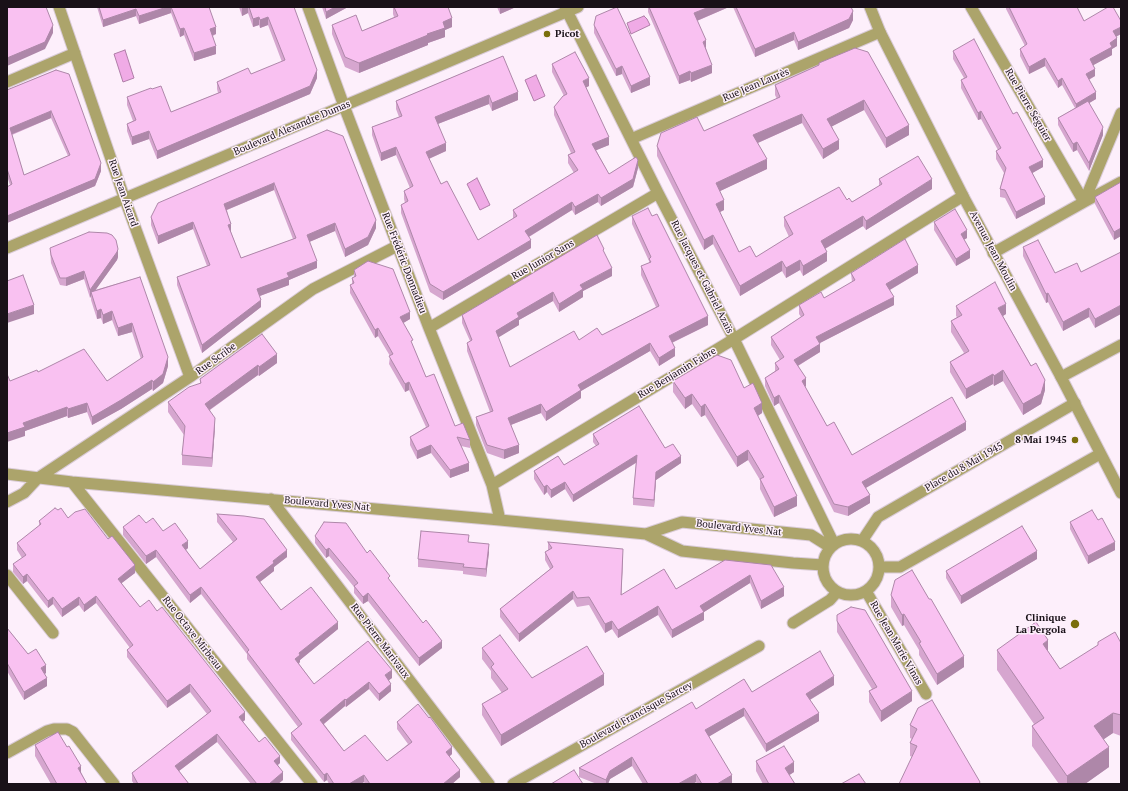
<!DOCTYPE html>
<meta charset="utf-8">
<style>
body{margin:0}
#map{position:relative;width:1128px;height:791px;overflow:hidden;background:#fdeffb;font-family:"PT Serif",serif}
canvas{display:block}
.frame{position:absolute;inset:0;border:8px solid #191118;pointer-events:none}
</style>
<div id="map">
<canvas width="1128" height="791"></canvas>
<div class="frame"></div>
</div>
<script>
const context = document.querySelector('canvas').getContext('2d');
context.lineJoin = 'round';
function fill(path, color) {
  context.fillStyle = color;
  context.fill(path, 'evenodd');
}
function toPath(rows) {
  const path = new Path2D();
  for (const r of rows) {
    if (r.length === 3) {
      path.moveTo(r[0] + r[2], r[1]);
      path.arc(r[0], r[1], r[2], 0, 2 * Math.PI);
      continue;
    }
    path.moveTo(r[0], r[1]);
    for (let i = 2; i < r.length; i += 2) path.lineTo(r[i], r[i + 1]);
  }
  return path;
}
function stroke(path, color, width, dash) {
  context.strokeStyle = color;
  context.lineWidth = width;
  context.lineCap = dash ? 'butt' : 'round';
  context.setLineDash(dash || []);
  context.stroke(path);
}
function write(font, color, halo, rows, align = 'center') {
  context.font = font + ' "PT Serif",serif';
  context.lineWidth = 3;
  context.setLineDash([]);
  context.textBaseline = 'middle';
  context.strokeStyle = halo;
  context.fillStyle = color;
  for (const [text, x, y, turn = 0] of rows) {
    context.save();
    context.translate(x, y);
    context.rotate((+turn || 0) * Math.PI / 180);
    context.textAlign = isNaN(turn) ? turn : align;
    if (halo) context.strokeText(text, 0, 0);
    context.fillText(text, 0, 0);
    context.restore();
  }
}
const water = toPath([
 [644,16,647,19,650,25,631,34,627,23,644,16],
 [125,50,134,78,123,82,114,54,125,50],
 [536,75,545,96,534,101,525,80,536,75],
 [477,178,490,205,480,210,467,184,477,178]
]);
const minor = toPath([
 [59,7,124,197,190,377],
 [308,7,344,106,429,328,492,485,500,520],
 [565,7,658,193,734,339,834,544],
 [971,7,1084,202,1121,182],
 [7,82,75,53],
 [631,139,880,32],
 [7,248,578,7],
 [993,253,1084,202,1121,113],
 [429,328,658,193],
 [1061,377,1121,345],
 [7,474,72,482,500,520,646,534,682,551,793,563,823,565],
 [72,482,312,784],
 [492,485,734,339,963,196],
 [271,499,489,784],
 [7,502,24,493,38,478,190,377,313,289,397,246],
 [646,534,682,522,811,535,830,547],
 [851,567,28],
 [862,541,878,517,1075,403],
 [879,567,900,567,1100,454],
 [7,575,53,633],
 [866,591,926,694],
 [793,623,830,600,837,592],
 [7,753,47,731,54,729,67,729,73,732,114,784],
 [513,784,759,646]
]);
const tertiary = toPath([
 [870,7,880,32,963,196,1061,377,1121,493]
]);
const wall = toPath([
 [97,7,209,7,216,34,213,36,216,54,194,61,184,35,180,37,171,13,139,24,136,16,103,27],
 [239,7,294,7,317,78,310,94,157,159,149,139,132,145,127,131,127,124,133,121,127,105,127,97,152,89,171,112,218,93,217,89,217,82,251,74,282,62,268,25,260,28,259,25,253,27,248,13,242,16],
 [322,7,348,7,326,19],
 [393,7,448,7,452,27,445,30,445,37,428,43,428,45,359,73,345,67,332,34,332,25,362,31,394,17,393,14],
 [497,7,516,7,500,14],
 [648,7,729,7,697,21,706,48,712,73,691,82,690,80,679,84,648,12],
 [733,7,851,7,853,20,849,28,798,50,794,40,755,57],
 [1006,7,1077,7,1084,21,1121,21,1121,34,1116,37,1117,46,1112,49,1112,55,1093,65,1095,76,1089,80,1096,99,1089,103,1103,135,1089,171,1077,150,1073,152,1058,125,1058,118,1075,108,1062,85,1058,88,1045,66,1029,74,1020,56,1020,49,1025,46,1006,9],
 [594,25,650,85,631,93,622,74,616,76,594,33],
 [953,51,1013,114,1043,167,1032,173,1045,204,1016,219,1005,198,1000,197,1000,189,1004,173,996,159,996,151,998,150,981,119,978,120,961,88,961,80,964,78,953,59],
 [503,56,518,100,492,111,489,104,438,124,446,151,429,159,441,184,478,240,513,219,513,210,574,173,568,163,568,155,571,153,554,115,554,107,564,96,552,72,552,64,589,86,586,87,609,145,596,150,609,174,638,168,633,187,601,206,598,202,575,215,572,210,529,237,531,248,443,300,430,292,401,213,401,205,405,203,404,199,404,191,410,188,396,155,381,161,372,135,372,127,399,117,396,109,396,101],
 [819,63,909,135,886,148,864,110,832,126,839,149,823,159,802,123,758,143,767,169,720,191,724,210,720,212,739,252,756,257,789,237,784,226,784,217,847,200,852,202,879,186,879,179,932,189,866,230,863,226,825,249,827,261,803,276,800,270,786,278,782,271,740,296,713,244,704,250,657,156,657,146,704,131,777,99,775,95,775,85,819,65],
 [56,70,101,171,95,186,7,223,7,187,10,185,7,176,7,90],
 [51,118,68,156,24,175,12,135],
 [327,130,376,228,368,245,345,257,335,231,309,242,317,268,289,280,289,285,260,296,261,307,202,353,177,285,177,277,207,266,193,229,158,244,151,225,151,217],
 [274,190,293,239,241,258,231,232,227,210],
 [1121,182,1121,236,1114,240,1095,204,1095,197],
 [632,216,708,325,672,343,675,356,659,366,650,351,581,391,581,398,546,421,541,413,511,425,519,453,504,459,487,453,476,425,476,417,490,412,467,351,467,343,470,341,462,323,462,315,612,276,583,291,583,297,559,312,553,301,519,320,519,325,498,337,510,367,579,340,602,335,656,307,641,275,641,266,649,263,649,261,632,224],
 [934,222,967,238,964,240,970,258,956,266,934,230],
 [1023,247,1055,273,1081,272,1121,252,1095,328,1089,317,1063,331,1048,302,1046,303,1023,256],
 [50,248,118,257,117,260,95,290,140,277,168,366,163,383,153,391,152,389,121,409,92,425,87,412,68,418,67,416,25,431,25,436,10,381,38,372,107,381,141,359,132,332,118,336,112,320,103,324,101,318,97,319,91,300,91,296,90,298,84,279,66,286,60,285,51,263],
 [354,270,410,319,403,323,426,377,455,426,470,440,470,448,461,446,469,471,450,478,431,453,417,459,410,445,410,437,426,427,409,390,405,392,389,364,390,356,378,336,375,338,350,293,350,285,352,285,352,278,354,277],
 [851,273,918,273,890,290,894,305,820,343,820,352,798,366,806,386,805,387,827,426,852,455,966,430,866,488,870,503,848,516,834,512,779,403,774,406,765,386,765,378,775,371,775,363,780,360,771,345,771,337,801,317,799,314,799,305,824,298,852,282],
 [956,306,1006,314,1003,316,1045,390,1041,404,1023,415,1003,381,994,386,993,384,966,399,950,372,950,362,964,353,951,332,951,321,957,317,956,316],
 [262,334,277,363,259,376,258,375,210,410,215,427,212,467,182,465,182,455,184,435,168,412,168,402,200,384,200,379],
 [1120,357,1121,357,1121,368,1120,365],
 [673,381,744,388,762,413,758,416,797,506,774,517,760,489,760,480,748,460,737,467,705,415,701,417,692,404,685,409,673,392],
 [593,434,665,448,681,463,656,480,654,507,633,505,633,498,636,463,573,502,565,489,551,498,547,492,544,495,534,479,534,471,564,465,596,446,593,442],
 [58,510,68,518,135,573,121,583,140,607,157,611,245,720,243,722,259,742,280,763,278,765,283,780,278,784,251,784,217,742,179,771,189,784,134,784,132,781,132,773,207,714,190,692,167,708,127,657,127,650,130,648,96,603,84,612,79,605,62,617,53,604,48,608,27,581,23,584,13,572,13,564,22,558,17,550,17,543,39,526,39,521],
 [217,514,287,557,274,567,274,571,260,582,281,610,338,629,300,660,300,662,299,664,314,684,392,678,389,680,391,691,379,701,369,689,346,707,345,706,324,724,344,751,387,761,408,744,397,729,397,722,452,754,449,757,460,777,452,784,365,784,364,782,361,784,329,784,327,780,324,782,291,740,291,733,298,727,247,659,247,654,201,594,190,603,156,557,146,564,123,535,123,527,146,523,163,531,188,548,186,550,200,569,233,542,217,522],
 [1070,522,1115,550,1088,564,1070,529],
 [315,536,367,553,390,581,442,648,419,666,368,601,363,604,354,593,354,587,329,556,326,558,315,543],
 [469,542,489,552,486,577,463,574,463,571,418,567,418,559],
 [548,542,623,557,621,595,676,589,725,560,784,596,761,609,750,583,704,612,704,620,672,638,658,615,618,638,612,629,605,633,589,605,577,607,573,599,519,642,500,617,500,609,550,569,545,560,545,552,548,550],
 [1037,559,961,604,946,578,946,571],
 [891,595,964,667,937,685,919,655,919,650,904,625,902,626,891,607],
 [837,615,912,701,881,722,869,702,869,691,872,689,837,632],
 [7,628,28,654,46,673,45,674,47,686,24,700,7,671],
 [1121,643,1121,736,1113,733,1103,739,1109,767,1085,784,1059,784,1032,746,1032,726,1034,724,997,670,997,650,1048,651,1060,669],
 [482,648,532,678,604,685,501,746,482,715,482,704,502,693,491,678,491,671,482,659],
 [834,685,810,700,819,721,766,752,744,716,709,736,732,784,697,784,696,782,693,784,643,784,632,766,610,779,608,784,597,784,579,777,579,768,696,709,752,692],
 [918,708,980,784,910,756,910,743,912,739,910,738,910,725],
 [35,745,81,772,87,784,51,784,35,756],
 [756,761,794,772,789,775,795,784,763,784,756,771]
]);
const shadedWall = toPath([
 [167,7,171,7,171,13,139,24,139,16],
 [244,7,248,7,248,13,242,16,242,8],
 [335,7,348,7,326,19,326,12],
 [500,7,516,7,500,14],
 [709,7,729,7,694,22,694,13],
 [136,9,136,16,103,27,103,20],
 [853,11,853,20,849,28,798,50,798,42],
 [259,17,259,25,253,27,253,19],
 [268,17,268,25,260,28,260,20],
 [452,18,452,27,445,30,445,37,428,43,428,45,359,73,359,63,427,34,443,22],
 [53,25,53,33,45,49,7,66,7,58],
 [216,27,216,34,210,36,210,29],
 [1121,27,1121,34,1113,38,1113,31],
 [184,28,184,35,180,37,180,29],
 [794,32,794,40,755,57,755,49],
 [1117,38,1117,46,1112,49,1112,55,1090,67,1090,59,1110,43],
 [706,40,706,49,703,42],
 [216,46,216,54,194,61,194,53],
 [1045,58,1045,66,1029,74,1029,67],
 [712,65,712,73,691,82,691,73],
 [622,66,622,74,616,76,616,69],
 [1095,69,1095,76,1086,81,1086,74],
 [317,70,317,78,310,94,157,159,157,151],
 [690,71,690,80,679,84,679,76],
 [650,77,650,85,631,93,631,86],
 [589,78,589,86,583,89,583,81],
 [1062,78,1062,85,1058,88,1058,81],
 [518,92,518,100,492,111,492,103],
 [1096,92,1096,99,1076,111,1076,104],
 [489,95,489,104,435,125,435,117],
 [864,100,864,110,827,129,827,119],
 [51,111,51,118,10,135,10,128],
 [981,111,981,119,978,120,978,113],
 [802,114,802,123,753,145,753,135],
 [909,125,909,135,886,148,886,138],
 [1103,127,1103,135,1089,171,1089,163],
 [149,131,149,139,132,145,132,137],
 [609,137,609,145,592,152,592,144],
 [839,140,839,149,823,159,823,149],
 [1077,142,1077,150,1073,152,1073,144],
 [446,143,446,151,426,160,426,152],
 [396,147,396,155,381,161,381,153],
 [767,159,767,169,716,193,716,183],
 [638,160,638,168,633,187,601,206,601,198],
 [1043,160,1043,167,1029,175,1029,167],
 [101,163,101,171,95,186,7,223,7,216],
 [932,179,932,189,866,230,866,221],
 [274,183,274,190,224,211,224,204],
 [598,194,598,202,575,215,575,207],
 [1045,197,1045,204,1016,219,1016,212],
 [724,200,724,210,716,214,716,204],
 [572,202,572,210,525,239,525,231],
 [863,216,863,226,821,251,821,241],
 [376,220,376,228,368,245,345,257,345,249],
 [193,222,193,229,158,244,158,236],
 [335,223,335,231,307,243,307,235],
 [231,224,231,232,228,233,228,225],
 [1121,228,1121,236,1114,240,1114,232],
 [967,230,967,238,961,241,961,234],
 [713,235,713,244,704,250,704,240],
 [531,240,531,248,443,300,443,292],
 [118,249,118,257,117,260,92,295,91,292,91,296,90,298,90,290],
 [970,250,970,258,956,266,956,259],
 [827,252,827,261,803,276,803,266],
 [800,260,800,270,786,278,786,268],
 [317,261,317,268,289,280,289,285,257,297,257,289,287,273],
 [782,261,782,271,740,296,740,286],
 [918,265,918,273,886,292,886,284],
 [612,268,612,276,583,291,583,297,559,312,559,304,580,285],
 [84,271,84,279,66,286,66,278],
 [553,292,553,301,519,320,519,325,496,339,496,331,517,313],
 [1048,293,1048,302,1046,303,1046,294],
 [894,297,894,305,816,345,816,337],
 [261,300,261,307,202,353,202,345],
 [1006,304,1006,314,998,319,998,308],
 [34,305,34,314,7,323,7,314],
 [1121,305,1121,314,1095,328,1095,319],
 [1089,308,1089,317,1063,331,1063,322],
 [101,309,101,318,97,319,97,311],
 [112,311,112,320,103,324,103,315],
 [410,312,410,319,400,325,400,317],
 [708,316,708,325,669,344,669,336],
 [132,323,132,332,118,336,118,328],
 [378,328,378,336,375,338,375,330],
 [650,343,650,351,581,391,581,398,546,421,546,412,578,385],
 [820,344,820,352,794,368,794,360],
 [675,348,675,356,659,366,659,358],
 [277,354,277,363,259,376,259,367],
 [168,357,168,366,163,383,153,391,153,382],
 [258,365,258,375,205,413,205,404],
 [1003,370,1003,381,994,386,994,376],
 [993,374,993,384,966,399,966,389],
 [806,378,806,386,802,389,802,381],
 [152,380,152,389,121,409,92,425,92,417],
 [1045,380,1045,390,1041,404,1023,415,1023,404],
 [409,382,409,390,405,392,405,384],
 [692,394,692,404,685,409,685,398],
 [779,395,779,403,774,406,774,398],
 [87,403,87,412,68,418,68,409],
 [762,403,762,413,754,418,754,408],
 [541,404,541,413,508,426,508,418],
 [705,404,705,415,701,417,701,407],
 [67,407,67,416,25,431,25,436,7,442,7,433,23,423],
 [215,418,215,427,212,467,212,458],
 [966,422,966,430,862,490,862,482],
 [431,445,431,453,417,459,417,451],
 [519,445,519,453,504,459,504,450],
 [748,450,748,460,737,467,737,457],
 [637,455,637,462,573,502,573,495],
 [681,456,681,463,656,480,654,507,654,500,656,472],
 [469,463,469,471,450,478,450,470],
 [565,482,565,489,551,498,551,490],
 [547,485,547,492,544,495,544,487],
 [870,495,870,503,848,516,848,507],
 [797,496,797,506,774,517,774,507],
 [188,541,188,548,182,553,182,545],
 [1115,542,1115,550,1088,564,1088,556],
 [489,544,489,552,486,577,486,569],
 [329,548,329,556,326,558,326,550],
 [623,549,623,557,621,604,621,595],
 [156,550,156,557,146,564,146,556],
 [287,550,287,557,274,567,274,571,256,585,256,577,273,561],
 [1037,551,1037,559,961,604,961,596],
 [135,565,135,573,118,586,118,579],
 [27,574,27,581,23,584,23,577],
 [750,575,750,583,704,612,704,620,672,638,672,630,700,606],
 [201,587,201,594,190,603,190,595],
 [784,587,784,596,761,609,761,601],
 [573,591,573,599,519,642,519,634],
 [368,593,368,601,363,604,363,597],
 [96,596,96,603,84,612,84,605],
 [53,597,53,604,48,608,48,601],
 [79,597,79,605,62,617,62,609],
 [658,606,658,615,618,638,618,630],
 [904,614,904,625,902,626,902,615],
 [612,621,612,629,605,633,605,624],
 [338,622,338,629,300,660,300,662,295,666,295,659,299,653],
 [1048,640,1048,660,1043,644],
 [442,641,442,648,419,666,419,658],
 [964,656,964,667,937,685,937,674],
 [46,665,46,673,41,676,41,668],
 [392,670,392,678,385,683,385,675],
 [604,674,604,685,501,746,501,735],
 [834,676,834,685,806,702,806,694],
 [47,678,47,686,24,700,24,692],
 [369,682,369,689,346,707,346,700],
 [190,684,190,692,167,708,167,701],
 [391,684,391,691,379,701,379,694],
 [912,691,912,701,881,722,881,711],
 [345,699,345,706,320,727,320,720],
 [744,708,744,716,705,739,705,730],
 [245,712,245,720,239,724,239,717],
 [819,713,819,721,766,752,766,744],
 [1113,713,1113,733,1094,746,1094,726],
 [217,734,217,742,175,774,175,766],
 [452,747,452,754,446,759,446,752],
 [1109,747,1109,767,1085,784,1067,784,1067,776],
 [280,756,280,763,274,768,274,761],
 [632,757,632,766,610,779,608,784,606,784,606,780,610,771],
 [794,762,794,772,785,778,785,768],
 [81,766,81,778,78,768],
 [460,770,460,777,452,784,443,784],
 [283,772,283,780,278,784,269,784],
 [327,773,327,780,324,782,324,775],
 [696,774,696,782,693,784,678,784],
 [364,775,364,782,361,784,349,784],
 [732,775,732,784,717,784]
]);
const building = toPath([
 [7,7,46,7,53,25,45,42,7,58,7,7],
 [99,7,167,7,139,16,136,9,103,20,99,7],
 [171,7,209,7,216,27,210,29,216,46,194,53,184,28,180,29,171,7],
 [249,7,294,7,317,70,310,86,157,151,149,131,132,137,127,124,136,120,127,97,151,88,152,89,161,86,171,112,221,92,217,82,248,68,251,74,285,60,268,17,260,20,259,17,253,19,249,7],
 [325,7,335,7,326,12,325,7],
 [394,7,448,7,452,18,443,22,445,28,427,34,428,35,359,63,345,57,332,25,356,15,362,31,398,16,394,7],
 [617,7,650,77,631,86,622,66,616,69,594,25,596,16,617,7],
 [649,7,709,7,694,13,706,40,703,42,712,65,691,73,690,71,679,76,649,7],
 [736,7,851,7,853,11,849,19,798,42,794,32,755,49,736,7],
 [1009,7,1077,7,1084,21,1108,7,1113,7,1121,21,1121,27,1113,31,1117,38,1110,43,1112,47,1090,59,1095,69,1086,74,1096,92,1076,104,1062,78,1058,81,1045,58,1029,67,1020,49,1027,44,1009,7],
 [974,39,1013,114,1017,112,1043,160,1029,167,1045,197,1016,212,1005,190,1000,189,1006,168,996,151,1001,148,981,111,978,113,961,80,967,77,953,51,974,39],
 [855,48,868,52,909,125,886,138,864,100,827,119,839,140,823,149,802,114,753,135,767,159,716,183,724,200,716,204,739,252,750,246,756,257,793,234,784,217,839,187,847,200,849,198,852,202,882,184,879,179,918,156,932,179,866,221,863,216,821,241,827,252,803,266,800,260,786,268,782,261,740,286,713,235,704,240,657,146,661,133,697,117,704,131,780,97,775,85,819,65,819,63,855,48],
 [575,52,589,78,583,81,609,137,592,144,609,174,636,157,638,160,633,179,601,198,598,194,575,207,572,202,525,231,531,240,443,292,430,284,401,205,408,201,404,191,413,186,396,147,381,153,372,127,402,116,396,101,503,56,518,92,492,103,489,95,435,117,446,143,426,152,441,184,447,181,478,240,517,216,513,210,578,170,568,155,575,152,554,107,563,96,567,94,552,64,575,52],
 [56,70,69,74,101,163,95,179,7,216,7,187,12,184,7,169,7,90,56,70],
 [51,111,70,155,24,175,10,128,51,111],
 [1088,101,1103,127,1089,163,1077,142,1073,144,1058,118,1088,101],
 [327,130,343,136,376,220,368,237,345,249,335,223,307,235,317,261,287,273,289,277,257,289,261,300,202,345,177,277,210,265,193,222,158,236,151,217,158,203,327,130],
 [274,183,296,238,241,258,228,225,231,224,224,204,274,183],
 [1121,182,1121,228,1114,232,1095,197,1121,182],
 [648,208,652,216,657,214,708,316,669,336,675,348,659,358,650,343,578,385,581,390,546,412,541,404,508,418,519,445,504,450,487,445,476,417,493,411,467,343,472,340,462,315,597,235,604,249,603,250,612,268,580,285,583,289,559,304,553,292,517,313,519,317,496,331,510,367,574,331,579,340,597,328,602,335,659,306,641,266,651,262,649,259,651,257,632,216,648,208],
 [955,209,967,230,961,234,970,250,956,259,934,222,955,209],
 [89,232,107,233,112,235,116,240,118,249,117,252,90,290,84,271,66,278,60,278,51,255,50,248,89,232],
 [905,239,918,265,886,284,894,297,816,337,820,344,794,360,806,378,802,381,827,426,834,422,852,455,952,397,966,422,862,482,870,495,848,507,834,504,779,395,774,398,765,378,779,369,775,363,784,357,771,337,804,315,799,305,821,292,824,298,855,280,851,273,905,239],
 [1038,240,1055,273,1077,263,1081,272,1121,252,1121,305,1095,319,1089,308,1063,322,1048,293,1046,294,1023,247,1038,240],
 [368,261,393,269,410,312,400,317,413,340,411,341,426,377,434,374,455,426,463,423,470,440,457,437,469,463,450,470,431,445,417,451,410,437,429,426,409,382,405,384,389,356,393,354,378,328,375,330,350,285,354,283,352,278,356,276,354,270,368,261],
 [23,275,34,305,7,314,7,281,23,275],
 [140,277,168,357,163,374,153,382,152,380,121,400,92,417,87,403,68,409,67,407,23,423,25,427,7,433,7,374,10,381,37,370,38,372,84,349,107,381,143,357,132,323,118,328,112,311,103,315,101,309,97,311,91,292,140,277],
 [995,282,1006,304,998,308,1031,366,1036,363,1045,380,1041,394,1023,404,1003,370,994,376,993,374,966,389,950,362,969,351,951,321,962,315,956,306,995,282],
 [262,334,277,354,259,367,258,365,205,404,215,418,212,458,182,455,185,426,168,402,189,387,201,383,200,379,262,334],
 [717,355,731,360,744,388,753,383,762,403,754,408,797,496,774,507,760,479,764,477,748,450,737,457,705,404,701,407,692,394,685,398,673,381,717,355],
 [639,406,665,448,673,444,681,456,656,472,654,500,633,498,637,455,573,495,565,482,551,490,547,485,544,487,534,471,558,456,564,465,599,444,593,434,639,406],
 [55,508,58,510,61,508,68,518,75,512,85,509,108,539,112,536,135,565,118,579,140,607,149,600,157,611,162,607,245,712,239,717,259,742,265,737,280,756,274,761,283,772,269,784,257,784,217,734,175,766,189,784,138,784,132,773,211,711,190,684,167,701,127,650,133,645,96,596,84,605,79,597,62,609,53,597,48,601,27,574,23,577,13,564,26,555,17,543,41,524,39,521,55,508],
 [1092,510,1098,520,1102,518,1115,542,1088,556,1070,522,1092,510],
 [217,514,244,516,264,519,287,550,273,561,274,563,256,577,281,610,311,587,338,622,299,653,300,655,295,659,314,684,368,641,392,670,385,675,391,684,379,694,369,682,346,700,345,699,320,720,344,751,365,735,387,761,412,742,397,722,418,704,429,718,430,717,452,747,446,752,460,770,443,784,370,784,364,775,349,784,334,784,327,773,324,775,291,733,302,724,247,652,249,650,201,587,190,595,156,550,146,556,123,527,139,515,146,523,153,518,163,531,175,523,188,541,182,545,200,569,237,539,217,514],
 [324,522,346,523,367,553,370,550,390,576,388,578,423,623,426,620,442,641,419,658,368,593,363,597,354,586,358,583,329,548,326,550,315,536,324,522],
 [1022,526,1037,551,961,596,946,571,1022,526],
 [421,531,469,535,468,542,489,544,486,569,463,567,464,564,418,559,421,531],
 [548,542,623,549,621,595,664,569,676,589,725,560,771,565,784,587,761,601,750,575,700,606,704,612,672,630,658,606,618,630,612,621,605,624,589,597,577,598,573,591,519,634,500,609,553,567,545,552,552,548,548,542],
 [912,570,929,599,931,599,964,656,937,674,919,643,921,642,904,614,902,615,891,595,895,580,912,570],
 [851,607,865,610,912,691,881,711,869,691,877,687,837,621,837,615,851,607],
 [1036,622,1048,640,1043,644,1060,669,1098,645,1098,642,1115,632,1121,643,1121,715,1113,713,1094,726,1109,747,1067,776,1032,726,1044,718,997,650,1036,622],
 [7,628,28,654,36,649,46,665,41,668,47,678,24,692,7,663,7,628],
 [500,635,532,678,587,646,604,674,501,735,482,704,508,689,491,667,494,664,482,648,500,635],
 [820,651,834,676,806,694,819,713,766,744,744,708,705,730,732,775,717,784,702,784,696,774,678,784,648,784,632,757,610,771,606,780,579,768,692,702,696,709,744,679,752,692,820,651],
 [932,700,980,782,979,784,899,784,917,746,910,743,917,729,910,725,918,708,932,700],
 [58,732,67,747,69,746,81,766,78,768,87,784,57,784,35,745,58,732],
 [784,746,794,762,785,768,795,784,769,784,756,761,784,746],
 [574,770,583,784,551,784,574,770],
 [859,774,866,784,841,784,859,774]
]);
const markers = [
 [547,34,4,"#7a6e0c"],
 [1075,440,4,"#7a6e0c"],
 [1075,624,5,"#7a6e0c"]
];
const poiNames = [
 ["Picot",555,34,"left"],
 ["8 Mai 1945",1067,440],
 ["Clinique",1066,618],
 ["La Pergola",1066,630]
];
const streetNames = [
 ["Rue Jean Laurès",756,85,-23],
 ["Rue Pierre Séguier",1028,105,60],
 ["Boulevard Alexandre Dumas",292,128,-23],
 ["Rue Jean Aicard",123,193,71],
 ["Avenue Jean Moulin",993,251,62],
 ["Rue Junior Sans",543,260,-30],
 ["Rue Frédéric Donnadieu",404,263,69],
 ["Rue Jacques et Gabriel Azaïs",702,277,63],
 ["Rue Scribe",216,359,-36],
 ["Rue Benjamin Fabre",677,373,-31],
 ["Place du 8 Mai 1945",964,467,-30],
 ["Boulevard Yves Nat",327,504,5],
 ["Boulevard Yves Nat",739,528,6],
 ["Rue Octave Mirbeau",192,633,52],
 ["Rue Pierre Marivaux",380,641,53],
 ["Rue Jean Marie Vinas",896,643,60],
 ["Boulevard Francisque Sarcey",636,715,-29]
];
fill(water, '#f0abe6');
stroke(water, '#b07da8', 1);
stroke(minor, '#d9cbd7', 13);
stroke(tertiary, '#d9cbd7', 13);
stroke(minor, '#aca46b', 11);
stroke(tertiary, '#aca46b', 11);
fill(wall, '#d6a6cf');
fill(shadedWall, '#ae87a9');
fill(building, '#f9c1f1');
stroke(building, '#ae87a9', 1);
for (const [x, y, r, color] of markers) {
  const dot = new Path2D();
  dot.arc(x, y, r, 0, 2 * Math.PI);
  context.fillStyle = color;
  context.fill(dot);
  stroke(dot, '#fdeffb', 1.5);
}
write('bold 10px', '#191118', '#fdeffb', poiNames, 'right');
write('10px', '#191118', '#fdeffb', streetNames);
</script>
